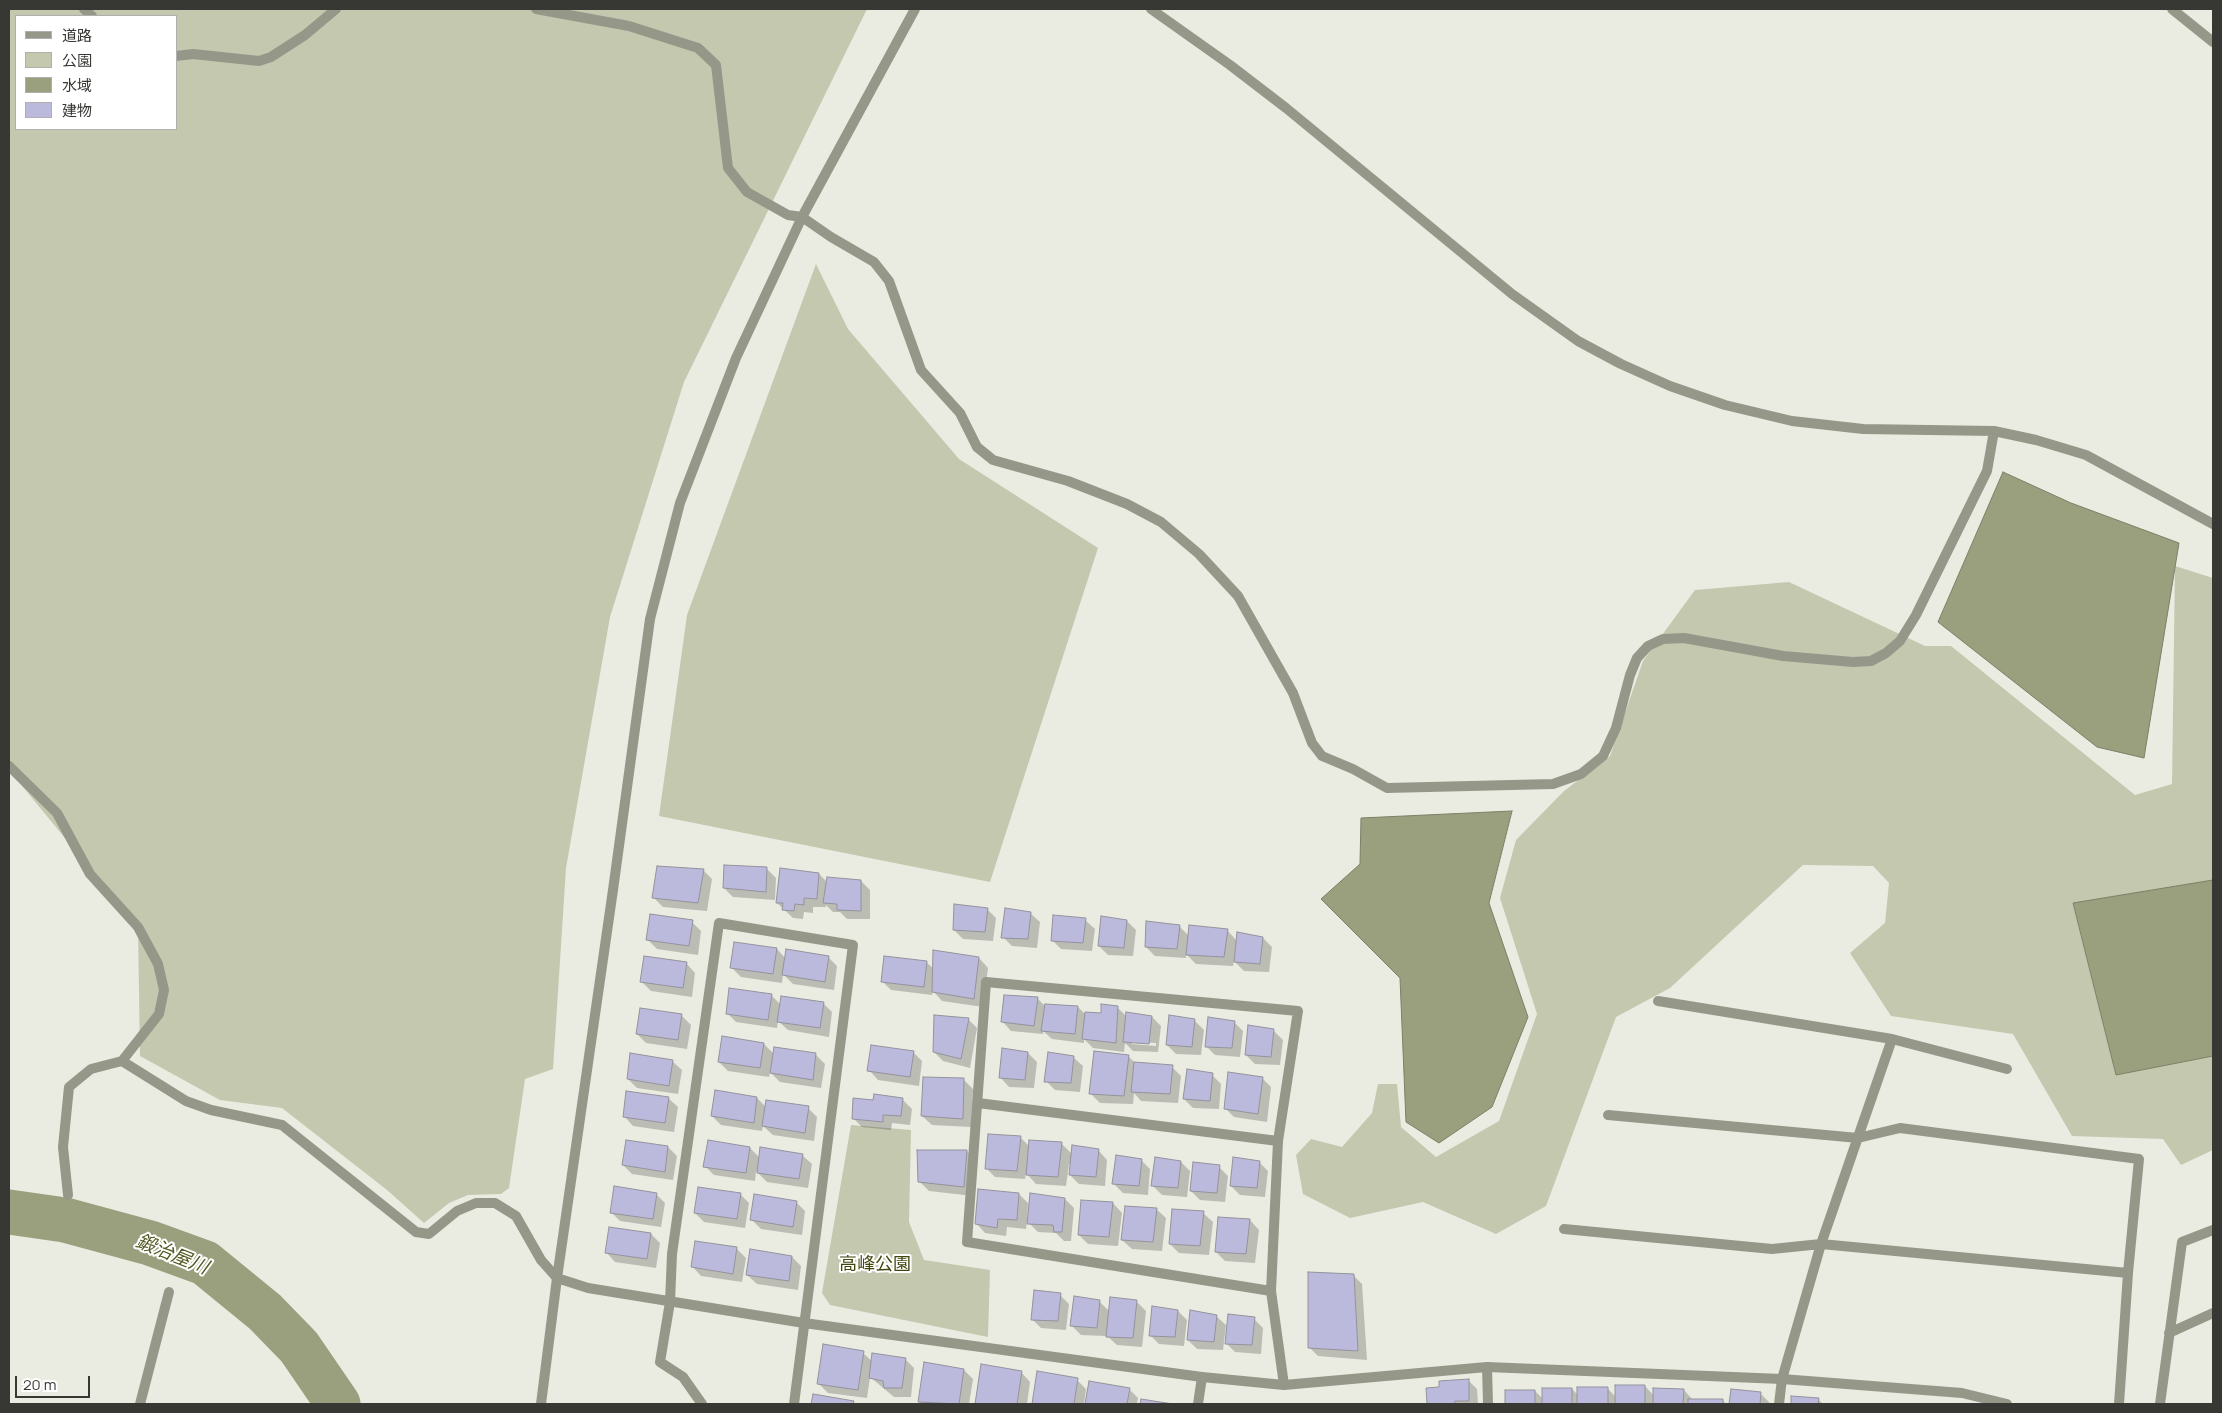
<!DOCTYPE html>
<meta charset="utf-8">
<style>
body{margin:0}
#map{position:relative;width:2222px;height:1413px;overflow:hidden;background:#eaece1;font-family:Manrope,"Noto Sans JP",sans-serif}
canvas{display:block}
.frame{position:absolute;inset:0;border:10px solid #373834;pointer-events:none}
.legend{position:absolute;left:15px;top:15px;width:162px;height:115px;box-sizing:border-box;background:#fff;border:1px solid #afafae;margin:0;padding:6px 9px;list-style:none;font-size:15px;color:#373834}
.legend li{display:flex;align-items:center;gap:10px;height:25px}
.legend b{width:25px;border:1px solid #afafae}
.scale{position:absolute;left:15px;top:1376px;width:75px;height:22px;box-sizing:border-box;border:2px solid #373834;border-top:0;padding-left:6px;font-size:15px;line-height:18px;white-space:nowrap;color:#373834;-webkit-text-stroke:4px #fff;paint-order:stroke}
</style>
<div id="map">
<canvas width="2222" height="1413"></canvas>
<div class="frame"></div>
<ul class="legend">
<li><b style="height:6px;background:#959889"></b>道路</li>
<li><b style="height:14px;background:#c4c8af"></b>公園</li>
<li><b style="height:14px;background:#9a9f7d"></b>水域</li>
<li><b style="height:14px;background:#bcbadc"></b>建物</li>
</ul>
<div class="scale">20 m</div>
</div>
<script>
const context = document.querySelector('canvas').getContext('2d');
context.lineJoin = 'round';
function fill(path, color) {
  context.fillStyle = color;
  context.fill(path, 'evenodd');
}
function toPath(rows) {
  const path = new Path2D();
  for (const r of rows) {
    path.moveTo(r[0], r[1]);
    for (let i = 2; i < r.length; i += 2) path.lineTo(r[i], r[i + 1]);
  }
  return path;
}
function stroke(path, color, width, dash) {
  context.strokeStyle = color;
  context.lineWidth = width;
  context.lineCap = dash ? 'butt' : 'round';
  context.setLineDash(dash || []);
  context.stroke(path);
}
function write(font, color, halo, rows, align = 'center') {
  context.font = font + ' Manrope,"Noto Sans JP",sans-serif';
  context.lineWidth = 4;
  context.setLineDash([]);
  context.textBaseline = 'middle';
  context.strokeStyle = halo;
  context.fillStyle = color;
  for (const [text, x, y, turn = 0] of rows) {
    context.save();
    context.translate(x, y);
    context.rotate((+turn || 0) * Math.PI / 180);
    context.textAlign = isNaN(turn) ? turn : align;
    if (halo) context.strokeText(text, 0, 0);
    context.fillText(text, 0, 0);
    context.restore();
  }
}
const green = toPath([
 [9,9,867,9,684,382,610,617,566,868,553,1069,525,1079,509,1188,501,1194,468,1195,449,1203,424,1223,387,1190,282,1108,220,1100,140,1056,138,927,9,770],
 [16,16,176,16,176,129,16,129],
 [816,264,848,329,959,459,1098,548,990,882,659,816,687,615],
 [2175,566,2213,578,2213,880,2073,904,2116,1075,2213,1056,2213,1150,2181,1165,2163,1139,2072,1136,2013,1034,1891,1016,1850,953,1885,923,1889,883,1873,866,1803,865,1670,988,1616,1017,1546,1206,1496,1234,1423,1202,1350,1218,1303,1194,1296,1155,1311,1139,1342,1147,1372,1113,1378,1084,1397,1084,1401,1127,1436,1157,1499,1121,1537,1014,1500,898,1516,840,1564,791,1610,756,1643,661,1695,590,1789,582,1925,646,1951,646,2135,795,2172,784],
 [851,1125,911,1130,909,1222,924,1260,990,1270,988,1337,830,1305,822,1293]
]);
const water = toPath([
 [2003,472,2071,503,2179,543,2144,758,2097,747,1938,622,2003,472],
 [1512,811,1489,903,1528,1017,1492,1107,1439,1143,1406,1122,1400,978,1321,899,1360,864,1361,818,1512,811],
 [2213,880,2213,1056,2116,1075,2073,903,2213,880]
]);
const shadow = toPath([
 [767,869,776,878,775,900,733,897,724,888],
 [703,870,712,879,707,911,663,907,654,898],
 [819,874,827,882,861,881,870,890,870,919,847,919,840,912,833,912,826,905,826,907,813,907,813,913,804,912,803,919,793,918,777,903],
 [987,909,996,918,993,941,963,939,954,930],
 [1030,913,1040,922,1037,948,1012,946,1003,937],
 [1085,920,1095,929,1092,951,1061,949,1052,940],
 [1127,921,1136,930,1133,956,1108,955,1099,946],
 [692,922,701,931,698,955,657,949,647,939],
 [1179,926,1189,936,1227,930,1237,941,1263,938,1272,947,1269,972,1244,971,1234,961,1233,966,1196,964,1186,954,1186,958,1155,956,1146,947],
 [777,949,786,959,828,957,837,966,834,990,793,984,783,974,782,983,741,977,732,968],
 [979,958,988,968,983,1007,942,1001,933,991,932,995,891,990,882,981,926,962,934,969],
 [686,963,695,973,692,997,651,991,642,982],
 [771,995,781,1005,823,1003,832,1012,829,1037,788,1030,778,1021,777,1028,736,1022,727,1013],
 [1037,998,1044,1005,1078,1007,1086,1015,1102,1015,1117,1007,1127,1017,1127,1014,1152,1017,1161,1026,1158,1052,1133,1051,1125,1043,1124,1052,1093,1048,1084,1039,1084,1043,1052,1039,1043,1031,1043,1034,1011,1031,1002,1021],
 [1132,1042,1156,1043,1156,1046,1132,1044],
 [682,1016,691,1025,687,1049,646,1043,637,1034],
 [1170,1017,1195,1021,1204,1030,1201,1055,1176,1054,1167,1045],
 [968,1019,977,1028,970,1068,943,1061,934,1052],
 [1234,1022,1243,1031,1240,1057,1215,1055,1206,1046],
 [1274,1031,1283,1040,1280,1065,1255,1064,1246,1055],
 [764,1044,774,1054,816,1055,825,1064,821,1088,780,1082,770,1072,769,1077,728,1071,719,1062],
 [913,1052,922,1061,919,1086,878,1080,869,1070],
 [1028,1053,1037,1062,1034,1088,1009,1087,1000,1077],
 [1128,1056,1136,1064,1172,1067,1181,1076,1178,1103,1141,1101,1134,1093,1133,1104,1100,1103,1091,1094],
 [1073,1057,1083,1066,1080,1092,1055,1090,1046,1081],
 [672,1061,682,1070,678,1094,637,1088,628,1079],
 [1212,1075,1221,1084,1219,1109,1193,1108,1184,1099],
 [1262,1078,1271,1087,1267,1122,1234,1117,1225,1108],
 [964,1080,973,1089,971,1127,932,1125,922,1116],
 [668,1098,678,1107,674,1132,633,1126,624,1116],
 [757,1098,766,1107,808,1108,817,1117,814,1141,773,1135,763,1126,762,1131,721,1125,712,1116],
 [902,1099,912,1109,910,1125,892,1123,891,1130,862,1127,853,1118,874,1101],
 [1020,1137,1030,1147,1061,1143,1073,1155,1098,1150,1107,1160,1105,1186,1079,1184,1070,1175,1071,1164,1069,1164,1066,1186,1036,1184,1026,1173,1025,1179,995,1177,986,1168],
 [668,1147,677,1156,673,1180,632,1174,623,1165],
 [750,1148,760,1158,802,1155,812,1164,808,1188,767,1182,756,1171,755,1181,714,1175,705,1166],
 [967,1151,976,1160,973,1196,929,1191,920,1182],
 [1141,1160,1150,1169,1148,1195,1123,1193,1114,1184],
 [1181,1162,1190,1171,1187,1197,1162,1195,1153,1186],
 [1259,1162,1268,1171,1265,1197,1240,1195,1231,1186],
 [1219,1167,1228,1176,1225,1202,1200,1200,1191,1191],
 [656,1194,665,1203,661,1227,620,1221,611,1212],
 [740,1194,749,1203,745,1228,704,1222,695,1213],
 [1019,1194,1028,1203,1027,1220,1065,1199,1074,1208,1071,1241,1064,1241,1056,1233,1038,1232,1027,1221,1026,1229,1007,1227,1006,1236,985,1233,976,1223],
 [796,1202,805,1211,802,1235,761,1229,752,1220],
 [1113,1203,1122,1213,1118,1246,1088,1244,1079,1235],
 [1156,1209,1166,1218,1162,1251,1132,1249,1122,1240],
 [1203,1213,1213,1222,1209,1255,1179,1253,1170,1244],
 [1219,1218,1250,1220,1259,1230,1255,1263,1225,1261,1216,1252],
 [651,1234,660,1243,656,1268,615,1262,606,1252],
 [737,1249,746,1258,742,1282,701,1276,692,1266],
 [751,1250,792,1257,801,1266,798,1290,757,1284,747,1275],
 [1353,1275,1362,1284,1367,1360,1318,1356,1309,1347],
 [1060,1295,1069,1304,1066,1330,1041,1328,1032,1319],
 [1111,1298,1137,1302,1146,1311,1142,1347,1117,1345,1106,1335,1106,1336,1081,1335,1072,1326,1100,1302,1110,1312],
 [1178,1311,1187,1320,1184,1346,1159,1344,1150,1335],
 [1216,1316,1226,1325,1223,1350,1197,1349,1188,1340],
 [1254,1319,1263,1328,1261,1354,1235,1352,1226,1343],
 [863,1353,873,1362,905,1359,914,1368,911,1397,894,1397,870,1377,867,1398,828,1393,819,1384],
 [964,1370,973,1379,969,1404,922,1404,919,1401],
 [1021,1372,1030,1382,1027,1404,977,1404],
 [1038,1373,1077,1380,1086,1389,1084,1404,1034,1404],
 [1468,1380,1477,1389,1478,1404,1429,1404,1428,1389,1440,1388],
 [1090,1382,1129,1389,1138,1398,1137,1404,1087,1404],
 [1645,1386,1654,1396,1684,1390,1693,1400,1722,1400,1726,1404,1506,1404,1506,1391,1535,1391,1543,1399,1572,1389,1579,1396,1607,1388,1616,1397],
 [1732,1391,1760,1393,1769,1402,1769,1404,1731,1404],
 [1792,1398,1818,1399,1823,1404,1792,1404]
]);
const river = toPath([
 [9,1212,65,1220,150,1243,205,1263,265,1312,299,1347,338,1404]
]);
const building = toPath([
 [724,865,767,867,766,892,723,888,724,865],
 [657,866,704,869,698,903,652,898,657,866],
 [780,868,819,873,817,899,804,898,804,905,795,904,794,911,782,910,783,903,776,903,780,868],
 [827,877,861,880,861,911,837,910,837,904,823,903,827,877],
 [954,904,988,908,985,932,953,930,954,904],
 [1005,908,1031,912,1028,939,1001,938,1005,908],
 [650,914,693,920,689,946,646,940,650,914],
 [1053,915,1086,918,1083,943,1051,941,1053,915],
 [1101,916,1127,920,1124,948,1098,946,1101,916],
 [1146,921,1180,925,1177,949,1145,947,1146,921],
 [1189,925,1228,929,1224,957,1186,955,1189,925],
 [1237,932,1263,937,1260,964,1234,962,1237,932],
 [734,942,777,948,773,974,730,968,734,942],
 [786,949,829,956,825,982,782,975,786,949],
 [933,950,979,957,974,999,932,992,933,950],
 [644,956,687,962,683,988,640,982,644,956],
 [884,956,927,961,924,987,881,982,884,956],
 [729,988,772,994,768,1020,726,1014,729,988],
 [1004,995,1038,997,1034,1026,1001,1022,1004,995],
 [781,996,824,1002,820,1028,777,1022,781,996],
 [1045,1004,1078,1006,1075,1034,1041,1031,1045,1004],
 [1101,1004,1118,1006,1116,1043,1082,1039,1085,1012,1101,1013,1101,1004],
 [640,1008,682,1014,678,1040,636,1034,640,1008],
 [1126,1012,1152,1016,1149,1044,1123,1042,1126,1012],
 [934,1015,969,1018,961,1059,933,1052,934,1015],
 [1169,1015,1195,1019,1192,1047,1166,1045,1169,1015],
 [1208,1017,1235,1021,1232,1048,1205,1047,1208,1017],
 [1248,1025,1274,1029,1271,1057,1245,1055,1248,1025],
 [722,1036,764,1043,760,1068,718,1062,722,1036],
 [871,1045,914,1051,910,1077,867,1071,871,1045],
 [774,1047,816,1053,813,1080,770,1073,774,1047],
 [1002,1048,1028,1052,1025,1080,999,1078,1002,1048],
 [1094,1051,1129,1055,1124,1096,1089,1094,1094,1051],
 [1048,1052,1074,1056,1071,1083,1044,1082,1048,1052],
 [630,1053,673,1060,669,1086,627,1079,630,1053],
 [1134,1062,1173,1065,1170,1094,1131,1092,1134,1062],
 [1187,1069,1213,1073,1210,1101,1183,1099,1187,1069],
 [1228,1072,1263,1077,1258,1114,1224,1109,1228,1072],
 [923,1077,964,1078,963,1119,921,1116,923,1077],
 [715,1090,757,1097,754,1123,711,1116,715,1090],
 [626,1091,669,1097,665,1123,623,1117,626,1091],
 [874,1094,903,1098,901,1116,883,1115,883,1122,852,1119,853,1098,873,1100,874,1094],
 [766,1100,809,1106,805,1133,762,1126,766,1100],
 [988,1134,1021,1136,1017,1171,985,1169,988,1134],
 [626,1140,668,1146,665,1172,622,1165,626,1140],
 [708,1140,750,1147,746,1173,703,1167,708,1140],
 [1029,1140,1062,1142,1058,1177,1026,1175,1029,1140],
 [1072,1145,1099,1149,1096,1177,1069,1175,1072,1145],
 [760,1147,803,1154,799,1179,757,1173,760,1147],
 [917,1150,967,1150,964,1187,918,1182,917,1150],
 [1116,1155,1142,1159,1139,1186,1112,1184,1116,1155],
 [1155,1157,1181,1161,1178,1188,1151,1186,1155,1157],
 [1233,1157,1260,1161,1257,1188,1230,1186,1233,1157],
 [1193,1162,1220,1165,1217,1193,1190,1191,1193,1162],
 [614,1186,657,1193,653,1219,610,1213,614,1186],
 [698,1187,741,1193,737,1219,694,1213,698,1187],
 [978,1189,1019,1193,1017,1220,998,1219,997,1228,975,1224,978,1189],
 [1030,1193,1065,1198,1062,1232,1054,1232,1053,1225,1027,1224,1030,1193],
 [754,1194,797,1201,793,1227,750,1220,754,1194],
 [1081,1200,1113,1202,1109,1237,1078,1235,1081,1200],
 [1125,1206,1157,1208,1153,1242,1121,1240,1125,1206],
 [1172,1209,1204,1211,1200,1246,1169,1244,1172,1209],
 [1218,1217,1250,1219,1246,1254,1215,1252,1218,1217],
 [609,1227,651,1233,647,1259,605,1253,609,1227],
 [695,1241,737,1247,733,1274,691,1267,695,1241],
 [750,1249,792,1256,789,1281,746,1275,750,1249],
 [1308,1272,1354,1274,1358,1351,1308,1348,1308,1272],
 [1034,1290,1061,1293,1058,1321,1031,1320,1034,1290],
 [1074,1296,1100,1300,1097,1328,1070,1326,1074,1296],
 [1110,1297,1137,1300,1133,1338,1106,1337,1110,1297],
 [1152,1306,1178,1310,1175,1337,1149,1336,1152,1306],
 [1190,1310,1217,1315,1214,1342,1187,1340,1190,1310],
 [1228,1314,1255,1317,1252,1345,1225,1344,1228,1314],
 [823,1344,864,1351,858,1390,817,1384,823,1344],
 [872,1353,906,1358,902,1388,884,1388,883,1381,869,1378,872,1353],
 [924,1362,964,1369,959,1404,918,1402,924,1362],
 [981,1364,1022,1371,1017,1404,975,1404,981,1364],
 [1037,1371,1078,1378,1074,1404,1032,1404,1037,1371],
 [1469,1379,1469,1401,1455,1401,1455,1404,1427,1404,1426,1388,1439,1387,1439,1381,1469,1379],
 [1089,1381,1130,1388,1127,1404,1085,1404,1089,1381],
 [1615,1385,1645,1385,1645,1404,1615,1404,1615,1385],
 [1577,1387,1608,1387,1608,1404,1577,1404,1577,1387],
 [1542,1388,1572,1388,1572,1404,1542,1404,1542,1388],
 [1653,1388,1684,1389,1683,1404,1653,1404,1653,1388],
 [1731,1389,1761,1392,1760,1404,1729,1404,1731,1389],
 [1505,1390,1535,1390,1535,1404,1505,1404,1505,1390],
 [813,1394,854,1401,853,1404,811,1404,813,1394],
 [1791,1396,1819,1398,1818,1404,1791,1404,1791,1396],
 [1141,1399,1173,1404,1140,1404,1141,1399],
 [1688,1399,1723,1399,1723,1404,1688,1404,1688,1399]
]);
const service = toPath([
 [1658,1001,1892,1039,2007,1069],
 [1608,1115,1858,1138,1900,1128,2139,1159,2128,1273],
 [1564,1229,1772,1249,1821,1244,2128,1273,2119,1404],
 [1782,1379,1821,1244,1892,1039]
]);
const minor = toPath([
 [84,9,92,16],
 [536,9,629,26,698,48,716,65,728,168,747,192,788,215,802,217,831,237,874,262,889,281,921,370,960,413,977,447,993,460,1068,481,1127,504,1161,522,1199,554,1238,596,1293,693,1312,743,1322,756,1353,769,1387,788,1553,784,1581,774,1603,756,1616,728,1630,675,1637,658,1648,646,1663,639,1684,638,1783,656,1853,662,1871,661,1886,653,1900,641,1916,615,1987,471,1994,431],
 [1151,9,1230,65,1286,108,1512,294,1578,341,1621,364,1670,386,1725,405,1792,421,1863,429,1994,431,2036,440,2086,455,2213,524],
 [2172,9,2213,42],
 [176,56,193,54,259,61,271,57,305,35,336,9],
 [9,766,57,813,90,874,138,927,158,964,164,990,159,1014,122,1061,186,1101,211,1110,282,1125,416,1232,429,1234,457,1211,476,1203,495,1203,516,1216,541,1260,557,1278],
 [978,1103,1278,1141],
 [68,1195,63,1147,69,1087,91,1069,122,1061],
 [1271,1291,967,1242,986,982,1298,1011,1278,1141,1271,1291,1284,1385],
 [2169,1333,2213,1313],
 [1487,1367,1488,1404],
 [140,1404,169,1292],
 [702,1404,683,1377,660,1362,670,1302,672,1254,719,923,853,945,794,1404],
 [1198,1404,1202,1377],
 [1779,1404,1782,1379],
 [2160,1404,2182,1242,2213,1230]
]);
const tertiary = toPath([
 [557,1278,613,890,650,619,680,503,736,358,802,217,915,9],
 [541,1404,557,1278,588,1288,804,1323,1202,1377,1284,1385,1487,1367,1782,1379,1962,1393,2007,1404]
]);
const parkNames = [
 ["高峰公園",875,1265]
];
const waterNames = [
 ["鍛治屋川",172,1255,22]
];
fill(green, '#c4c8af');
fill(water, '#9a9f7d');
stroke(water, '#7c8067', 1);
fill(shadow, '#0003');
stroke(river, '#9a9f7d', 45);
fill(building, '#bcbadc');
stroke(building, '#93929c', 1);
stroke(service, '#959889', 10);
stroke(minor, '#959889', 10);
stroke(tertiary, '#959889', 10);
write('18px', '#41470d', '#fff', parkNames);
write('italic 19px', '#545a23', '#fff', waterNames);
</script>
